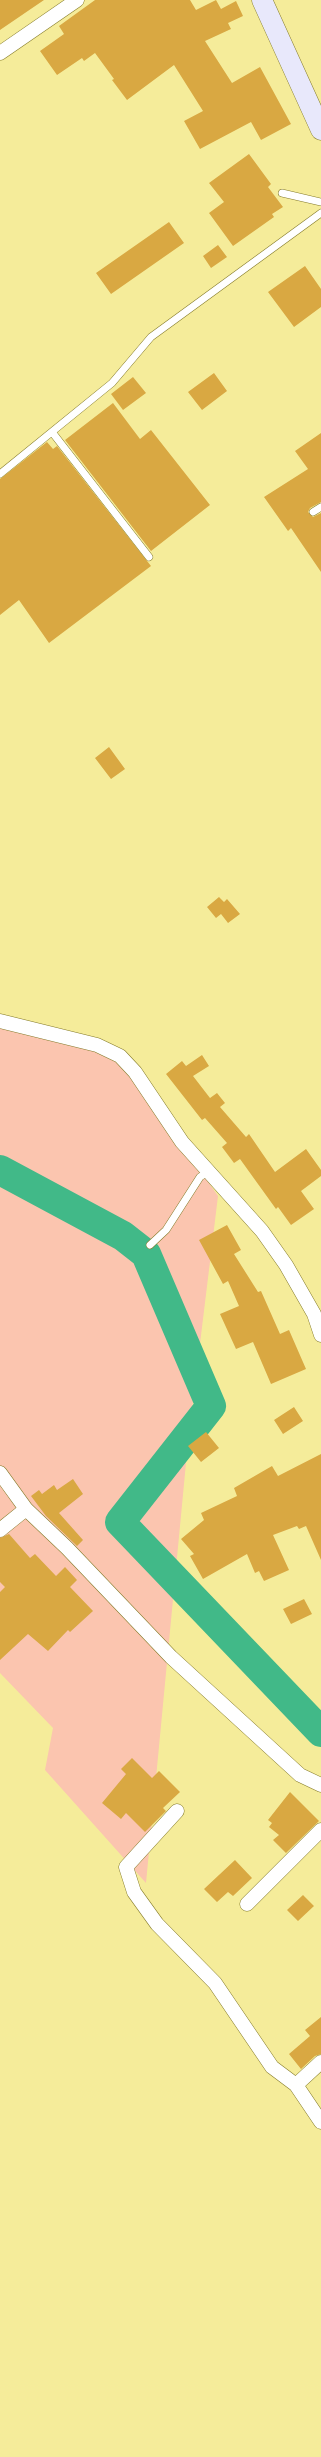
<!DOCTYPE html>
<style>
body{margin:0}
canvas{display:block;background:#f5ec9a}
</style>
<canvas width="321" height="2457"></canvas>
<script>
const context = document.querySelector('canvas').getContext('2d');
context.lineJoin = 'round';
function fill(path, color) {
  context.fillStyle = color;
  context.fill(path, 'evenodd');
}
function toPath(rows) {
  const path = new Path2D();
  for (const r of rows) {
    path.moveTo(r[0], r[1]);
    for (let i = 2; i < r.length; i += 2) path.lineTo(r[i], r[i + 1]);
  }
  return path;
}
function stroke(path, color, width, dash) {
  context.strokeStyle = color;
  context.lineWidth = width;
  context.lineCap = dash ? 'butt' : 'round';
  context.setLineDash(dash || []);
  context.stroke(path);
}
const green = toPath([
 [0,1025,97,1049,115,1059,134,1077,218,1196,188,1442,146,1883,45,1770,53,1728,0,1673]
]);
const river = toPath([
 [0,1170,123,1236,146,1254,211,1406,120,1522,321,1732]
]);
const building = toPath([
 [0,0,44,0,0,30],
 [95,0,190,0,196,10,216,0,221,9,236,1,243,16,228,23,231,29,205,41,232,83,260,67,291,124,261,140,251,122,200,149,184,121,203,111,174,65,127,100,112,80,114,79,95,53,84,61,82,58,57,75,40,51,64,34,59,26],
 [249,154,271,184,268,187,283,207,272,214,274,217,233,246,209,213,224,202,209,183],
 [169,222,184,243,111,294,96,273],
 [218,245,227,257,211,268,203,256],
 [305,266,321,289,321,307,294,327,268,292],
 [214,373,227,391,202,410,188,392],
 [133,377,146,393,123,410,111,394],
 [113,403,140,439,151,430,210,505,151,551,65,440],
 [321,433,321,502,310,508,308,512,313,517,321,513,321,572,291,528,288,531,264,497,308,469,295,451],
 [47,442,53,449,57,446,151,566,49,643,19,600,0,615,0,479],
 [109,747,125,769,111,779,95,758],
 [219,897,224,902,227,899,240,914,228,923,221,914,216,918,207,907],
 [202,1055,209,1066,193,1076,210,1098,217,1093,225,1103,220,1107,246,1137,249,1134,275,1172,306,1149,321,1170,321,1176,301,1191,314,1209,291,1225,278,1207,276,1209,240,1159,234,1163,222,1147,227,1143,205,1118,202,1120,166,1074,182,1061,186,1066],
 [227,1225,241,1250,234,1254,258,1292,261,1291,280,1334,289,1330,306,1369,271,1384,253,1342,236,1349,220,1314,239,1306,228,1281,223,1284,199,1240],
 [294,1407,303,1421,283,1434,274,1420],
 [206,1432,219,1448,201,1462,188,1446],
 [321,1454,321,1560,306,1526,299,1529,297,1526,273,1535,289,1570,264,1581,259,1571,255,1573,247,1554,203,1579,190,1556,194,1554,181,1539,204,1520,201,1513,237,1496,234,1488,272,1466,278,1476],
 [73,1479,83,1494,59,1513,83,1540,77,1546,46,1516,31,1496,39,1490,42,1494,54,1485,57,1490],
 [9,1534,30,1558,35,1554,56,1576,65,1567,77,1580,70,1587,93,1611,70,1632,68,1630,48,1651,28,1634,0,1660,0,1592,5,1587,0,1582,0,1538],
 [304,1599,312,1614,291,1624,283,1609],
 [132,1758,152,1778,159,1771,180,1792,163,1808,166,1811,145,1832,126,1813,121,1819,102,1803,126,1774,121,1769],
 [290,1792,319,1821,286,1853,273,1840,279,1835,269,1827,272,1823,268,1820],
 [235,1860,252,1878,233,1896,228,1892,217,1902,204,1889],
 [303,1895,314,1906,298,1921,287,1910],
 [321,2017,321,2054,315,2056,301,2069,289,2054,310,2036,305,2030]
]);
const service = toPath([
 [282,193,321,202],
 [52,432,149,557],
 [0,474,112,383,151,337,321,213],
 [313,512,321,507],
 [150,1245,166,1230,200,1177,209,1171]
]);
const minor = toPath([
 [0,53,77,0],
 [0,1021,97,1045,120,1056,135,1072,182,1142,262,1231,286,1265,314,1314,321,1335],
 [0,1473,26,1509,67,1548,171,1657,300,1775,321,1785],
 [0,1530,26,1509],
 [177,1811,126,1867,134,1892,157,1924,215,1983,272,2067,296,2085,321,2122],
 [247,1904,321,1830],
 [296,2085,321,2062]
]);
const secondary = toPath([
 [262,0,321,130]
]);
fill(green, '#fbc5af');
stroke(river, '#41b988', 30);
fill(building, '#d9a842');
stroke(service, '#857b29', 8);
stroke(minor, '#857b29', 15);
stroke(secondary, '#857b29', 21);
stroke(service, '#fff', 7);
stroke(minor, '#fff', 14);
stroke(secondary, '#e8e8fb', 20);
</script>
